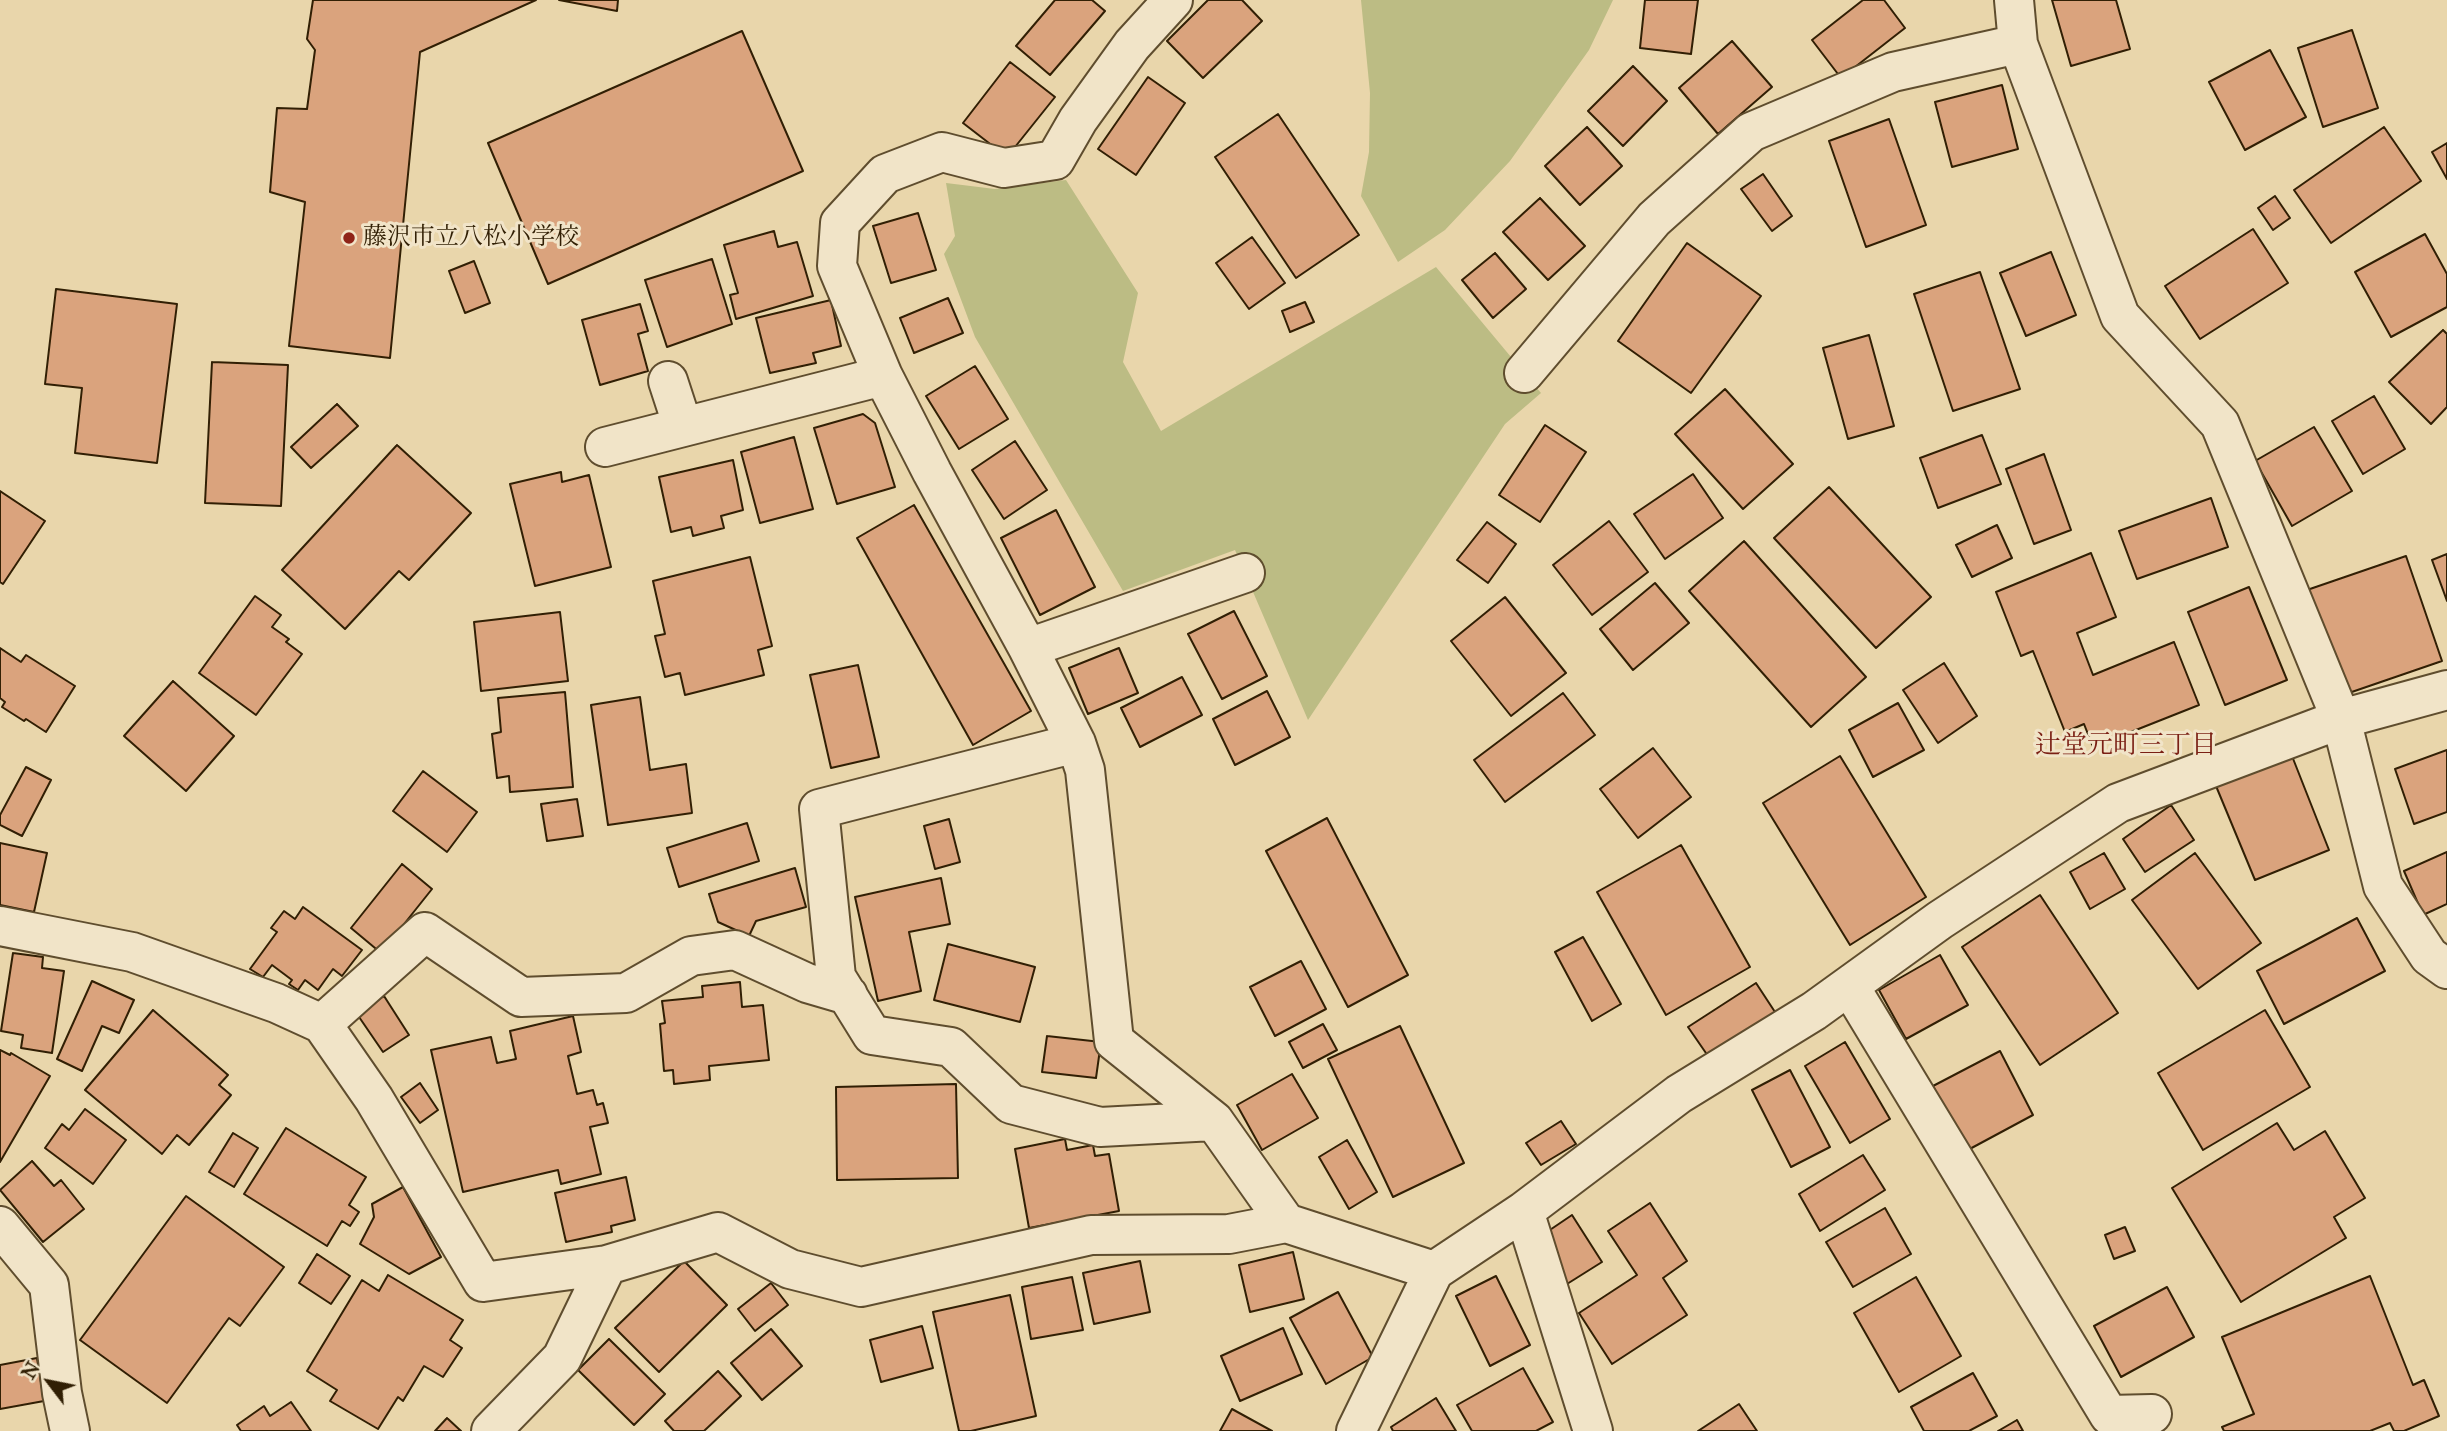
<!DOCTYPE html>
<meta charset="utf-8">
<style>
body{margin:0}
#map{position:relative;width:2447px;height:1431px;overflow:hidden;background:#e9d6ab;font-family:"IM FELL Great Primer",serif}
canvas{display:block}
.north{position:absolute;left:14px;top:1347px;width:70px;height:70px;-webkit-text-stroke:5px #f1e4c8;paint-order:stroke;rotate:302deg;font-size:19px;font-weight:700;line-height:28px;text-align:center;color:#311f04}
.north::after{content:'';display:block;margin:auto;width:24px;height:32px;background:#311f04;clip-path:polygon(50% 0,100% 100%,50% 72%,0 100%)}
</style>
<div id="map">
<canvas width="2447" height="1431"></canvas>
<div class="north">N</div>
</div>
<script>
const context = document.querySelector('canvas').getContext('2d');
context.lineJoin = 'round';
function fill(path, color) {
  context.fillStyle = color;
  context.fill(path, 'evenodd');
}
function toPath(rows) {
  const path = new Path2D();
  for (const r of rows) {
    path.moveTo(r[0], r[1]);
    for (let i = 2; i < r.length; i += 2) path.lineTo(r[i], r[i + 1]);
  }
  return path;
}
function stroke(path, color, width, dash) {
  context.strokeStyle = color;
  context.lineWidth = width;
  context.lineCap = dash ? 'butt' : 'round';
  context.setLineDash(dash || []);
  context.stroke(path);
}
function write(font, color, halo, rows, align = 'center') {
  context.font = font + ' "IM FELL Great Primer","Noto Serif JP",serif';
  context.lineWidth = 6;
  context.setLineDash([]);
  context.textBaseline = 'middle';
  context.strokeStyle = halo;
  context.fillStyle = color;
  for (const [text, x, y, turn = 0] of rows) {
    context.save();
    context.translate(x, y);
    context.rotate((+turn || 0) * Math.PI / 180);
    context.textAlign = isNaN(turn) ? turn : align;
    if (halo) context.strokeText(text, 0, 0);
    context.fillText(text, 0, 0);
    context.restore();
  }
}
const green = toPath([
 [1361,0,1613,0,1589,50,1510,161,1445,230,1398,262,1361,196,1369,152,1370,93],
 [1066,180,1138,293,1123,362,1161,431,1436,267,1541,393,1505,424,1308,720,1235,550,1123,591,975,337,944,254,955,236,946,183,995,189]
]);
const building = toPath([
 [313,0,536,0,420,52,390,358,289,346,305,202,270,192,277,108,307,109,315,50,307,39,313,0],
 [559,0,618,0,617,11,559,0],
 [1055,0,1092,0,1105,11,1050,75,1016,46,1055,0],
 [1208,0,1242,0,1262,21,1203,78,1167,41,1208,0],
 [1645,0,1698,0,1691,54,1640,48,1645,0],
 [1863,0,1884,0,1905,28,1841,78,1812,40,1863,0],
 [2052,0,2116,0,2130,49,2071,66,2052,0],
 [2352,30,2378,108,2323,127,2298,48,2352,30],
 [742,31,803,171,548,284,488,143,742,31],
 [1732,41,1772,87,1718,134,1679,88,1732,41],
 [2270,50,2306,117,2245,150,2209,82,2270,50],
 [1010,62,1055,97,1007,157,963,123,1010,62],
 [1633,66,1667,101,1623,146,1588,111,1633,66],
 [1148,77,1185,103,1136,175,1098,149,1148,77],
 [2002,85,2018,149,1952,167,1935,102,2002,85],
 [1278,114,1359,235,1296,278,1215,157,1278,114],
 [1889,119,1926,225,1866,247,1829,141,1889,119],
 [1587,127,1622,166,1580,205,1545,166,1587,127],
 [2384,127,2421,181,2331,243,2294,190,2384,127],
 [2447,143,2447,179,2432,152,2447,143],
 [1763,174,1792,216,1772,231,1741,189,1763,174],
 [2275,196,2290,218,2273,230,2258,208,2275,196],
 [1540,198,1585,246,1548,280,1503,232,1540,198],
 [918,213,936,270,891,283,873,226,918,213],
 [2253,229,2288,283,2200,339,2165,286,2253,229],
 [774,231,778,247,797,242,813,296,736,319,730,295,738,293,724,245,774,231],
 [2425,234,2447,274,2447,307,2391,337,2355,272,2425,234],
 [1252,237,1285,283,1249,309,1216,263,1252,237],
 [1687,243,1761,296,1691,393,1618,341,1687,243],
 [2051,252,2076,315,2026,336,2000,273,2051,252],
 [1495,253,1526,289,1493,318,1462,280,1495,253],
 [712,259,732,324,667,347,645,280,712,259],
 [474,261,490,303,465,313,449,271,474,261],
 [1980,272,2020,389,1953,411,1914,294,1980,272],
 [56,289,177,304,157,463,75,453,82,388,45,384,56,289],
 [948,298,963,333,914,353,900,318,948,298],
 [831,300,841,346,813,353,816,363,770,373,756,318,831,300],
 [1305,302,1314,322,1290,332,1282,311,1305,302],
 [640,304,648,331,638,334,648,371,600,385,582,320,640,304],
 [2443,330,2447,334,2447,407,2431,424,2389,382,2443,330],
 [1869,335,1894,426,1848,439,1823,348,1869,335],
 [212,362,288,365,281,506,205,503,212,362],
 [975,366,1008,419,959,449,926,396,975,366],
 [1725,389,1793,464,1743,509,1675,434,1725,389],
 [2374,396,2405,449,2363,474,2332,421,2374,396],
 [337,404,358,426,311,468,291,447,337,404],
 [863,414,875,423,895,487,837,504,814,428,863,414],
 [1545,425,1586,452,1540,522,1499,495,1545,425],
 [2314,427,2352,491,2292,526,2255,461,2314,427],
 [1982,435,2001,484,1938,508,1920,458,1982,435],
 [794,437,813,509,760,523,741,452,794,437],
 [1015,441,1047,490,1004,519,972,470,1015,441],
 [397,445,471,513,409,580,399,571,345,629,282,570,397,445],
 [2044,454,2071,530,2034,544,2006,469,2044,454],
 [733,460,743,510,721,516,724,528,693,536,691,527,671,532,659,477,733,460],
 [561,472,562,482,589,475,611,567,535,586,510,484,561,472],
 [1693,474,1723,518,1665,559,1634,514,1693,474],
 [1829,487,1931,597,1876,648,1774,538,1829,487],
 [0,491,45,521,3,584,0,582,0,491],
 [2211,498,2228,547,2137,579,2119,531,2211,498],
 [914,505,1031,711,973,745,857,538,914,505],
 [1056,510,1095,587,1040,615,1001,538,1056,510],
 [1609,521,1648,572,1592,615,1553,565,1609,521],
 [1487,522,1516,544,1488,583,1457,560,1487,522],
 [1997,525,2012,558,1972,577,1956,545,1997,525],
 [1744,541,1866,677,1811,727,1689,591,1744,541],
 [2091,553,2116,617,2077,633,2093,675,2174,642,2199,705,2093,747,2084,724,2065,732,2033,651,2021,656,1996,592,2091,553],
 [2447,554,2447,601,2432,560,2447,554],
 [2406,556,2442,661,2343,695,2307,590,2406,556],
 [750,557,772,646,758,650,764,675,685,695,680,673,665,677,655,636,665,634,653,581,750,557],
 [1655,583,1689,623,1633,670,1600,629,1655,583],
 [2249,587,2287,680,2225,705,2188,612,2249,587],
 [255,596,281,615,272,627,289,639,286,642,302,654,256,715,199,673,255,596],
 [1505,597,1566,673,1511,716,1451,641,1505,597],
 [1234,611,1267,676,1222,699,1188,634,1234,611],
 [560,612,568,681,481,691,474,622,560,612],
 [0,648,21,662,26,655,75,686,46,732,26,719,24,721,2,707,5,702,0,698,0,648],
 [1119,648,1138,693,1088,714,1069,668,1119,648],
 [1944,663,1977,716,1938,743,1903,690,1944,663],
 [858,665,879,757,831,768,810,675,858,665],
 [1182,677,1202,715,1140,747,1121,708,1182,677],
 [173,681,234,736,186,791,124,736,173,681],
 [1267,691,1290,737,1235,765,1213,719,1267,691],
 [565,692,573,787,510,792,509,776,497,778,492,734,501,732,498,698,565,692],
 [1563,693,1595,735,1505,802,1474,760,1563,693],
 [640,697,650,770,686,764,692,813,608,825,591,705,640,697],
 [1898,703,1924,750,1873,777,1849,730,1898,703],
 [1653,748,1691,797,1638,838,1600,789,1653,748],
 [2447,750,2447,812,2414,824,2395,769,2447,750],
 [1840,756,1926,897,1850,945,1763,803,1840,756],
 [2292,756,2329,850,2255,880,2216,786,2292,756],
 [26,767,51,780,22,836,0,825,0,815,26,767],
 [423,771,477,812,447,852,393,811,423,771],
 [577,799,583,836,547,841,541,804,577,799],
 [2171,805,2194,840,2145,872,2123,839,2171,805],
 [1327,818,1408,975,1348,1007,1266,851,1327,818],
 [949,819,960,862,935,869,924,826,949,819],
 [747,823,759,861,679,887,667,848,747,823],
 [0,843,47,853,34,912,0,905,0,843],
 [1681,845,1750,967,1666,1015,1597,892,1681,845],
 [2447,852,2447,904,2423,915,2404,871,2447,852],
 [2104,853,2125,889,2090,909,2070,872,2104,853],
 [2195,853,2261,943,2198,989,2132,900,2195,853],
 [402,864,432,889,381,953,351,928,402,864],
 [795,868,806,907,756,921,749,936,718,922,709,894,795,868],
 [941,878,950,924,909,932,921,991,878,1001,855,897,941,878],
 [2040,895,2118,1013,2040,1065,1962,947,2040,895],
 [303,907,362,950,342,976,333,969,318,990,305,980,298,990,289,984,292,980,272,965,263,977,250,969,277,932,271,928,284,911,295,919,303,907],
 [2357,918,2385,971,2284,1024,2257,971,2357,918],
 [1583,937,1621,1004,1592,1021,1555,952,1583,937],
 [948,944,1035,967,1020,1022,934,1000,948,944],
 [13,953,43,957,42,968,64,971,52,1053,21,1048,23,1035,1,1031,13,953],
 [1940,955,1968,1005,1906,1039,1879,990,1940,955],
 [1301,961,1326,1009,1275,1036,1250,987,1301,961],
 [92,981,134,1000,119,1033,102,1026,82,1071,57,1059,92,981],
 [740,982,742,1007,763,1005,769,1060,709,1066,710,1080,674,1084,673,1070,664,1071,660,1024,665,1023,662,1001,703,997,702,986,740,982],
 [1756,983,1775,1012,1708,1056,1688,1027,1756,983],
 [384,996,409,1035,383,1052,357,1014,384,996],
 [153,1010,228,1075,219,1085,231,1095,189,1145,177,1135,162,1154,85,1090,153,1010],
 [2265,1010,2310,1087,2203,1150,2158,1073,2265,1010],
 [573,1016,581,1052,568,1056,577,1094,593,1090,597,1105,603,1103,608,1123,590,1127,601,1174,561,1184,558,1170,463,1192,431,1050,491,1037,497,1063,516,1059,510,1031,573,1016],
 [1323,1024,1337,1050,1303,1068,1289,1042,1323,1024],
 [1400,1026,1464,1163,1393,1197,1328,1059,1400,1026],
 [1047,1036,1101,1042,1096,1078,1042,1072,1047,1036],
 [1845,1042,1890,1119,1850,1143,1805,1066,1845,1042],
 [0,1050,10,1055,11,1053,50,1076,0,1162,0,1050],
 [2000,1051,2033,1115,1966,1151,1933,1086,2000,1051],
 [1790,1070,1830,1147,1791,1167,1752,1090,1790,1070],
 [1292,1074,1318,1118,1262,1150,1237,1105,1292,1074],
 [420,1083,438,1110,420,1123,401,1097,420,1083],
 [956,1084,958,1178,837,1180,836,1087,956,1084],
 [85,1109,126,1140,93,1184,45,1148,62,1124,69,1130,85,1109],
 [1561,1121,1576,1144,1541,1165,1526,1143,1561,1121],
 [2277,1123,2294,1150,2325,1131,2365,1198,2334,1217,2346,1238,2241,1302,2172,1188,2277,1123],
 [286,1128,366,1177,349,1205,359,1212,350,1226,342,1221,327,1246,244,1194,286,1128],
 [233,1133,258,1148,234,1187,209,1172,233,1133],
 [1065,1139,1067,1150,1093,1145,1095,1156,1109,1154,1119,1211,1029,1228,1015,1149,1065,1139],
 [1347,1140,1377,1192,1349,1209,1319,1157,1347,1140],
 [1863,1155,1885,1190,1820,1231,1799,1194,1863,1155],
 [32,1161,54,1186,61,1180,84,1209,43,1242,0,1190,32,1161],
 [626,1177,635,1220,611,1226,612,1232,566,1242,555,1193,626,1177],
 [403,1187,441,1257,409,1274,360,1244,374,1217,372,1204,403,1187],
 [186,1196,284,1267,240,1326,229,1318,167,1403,80,1340,186,1196],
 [1650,1203,1687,1261,1663,1278,1687,1315,1612,1364,1579,1313,1637,1275,1608,1231,1650,1203],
 [1885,1208,1911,1254,1853,1287,1826,1242,1885,1208],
 [1572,1215,1602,1262,1567,1284,1538,1238,1572,1215],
 [2125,1227,2135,1251,2114,1259,2105,1235,2125,1227],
 [1293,1252,1304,1299,1250,1312,1239,1265,1293,1252],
 [317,1254,350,1276,331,1304,299,1283,317,1254],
 [684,1261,727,1305,659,1372,615,1328,684,1261],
 [1140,1261,1150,1312,1094,1324,1083,1273,1140,1261],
 [388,1275,463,1320,450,1340,462,1348,443,1377,424,1366,403,1401,398,1397,378,1429,330,1401,337,1390,307,1371,362,1280,379,1291,388,1275],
 [1496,1276,1530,1345,1490,1366,1456,1296,1496,1276],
 [2370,1276,2413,1385,2424,1380,2439,1416,2404,1431,2394,1431,2390,1423,2370,1431,2224,1431,2222,1427,2254,1414,2222,1337,2370,1276],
 [1072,1277,1083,1330,1031,1339,1022,1287,1072,1277],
 [1916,1277,1961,1356,1899,1392,1854,1313,1916,1277],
 [771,1283,788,1305,755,1331,738,1309,771,1283],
 [2167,1287,2194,1337,2121,1377,2094,1326,2167,1287],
 [1338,1292,1373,1357,1326,1384,1290,1318,1338,1292],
 [1010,1295,1036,1416,971,1431,959,1431,933,1312,1010,1295],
 [922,1326,933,1368,881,1382,870,1340,922,1326],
 [1283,1328,1302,1374,1240,1401,1221,1356,1283,1328],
 [771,1329,802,1366,762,1400,731,1363,771,1329],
 [609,1339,665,1394,634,1425,578,1370,609,1339],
 [37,1358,44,1401,0,1409,0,1365,37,1358],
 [1523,1368,1553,1422,1536,1431,1472,1431,1457,1405,1523,1368],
 [718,1371,741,1396,704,1431,674,1431,665,1421,718,1371],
 [1973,1373,1997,1416,1969,1431,1924,1431,1911,1407,1973,1373],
 [1436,1398,1456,1431,1393,1431,1391,1427,1436,1398],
 [291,1402,311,1431,241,1431,237,1425,264,1406,270,1416,291,1402],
 [1739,1404,1757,1431,1698,1431,1739,1404],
 [1232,1409,1272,1431,1220,1431,1232,1409],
 [447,1418,461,1431,435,1431,447,1418],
 [2017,1420,2023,1431,1998,1431,2017,1420]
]);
const minor = toPath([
 [2014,0,2018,44,2120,316,2220,424,2341,719,2383,886,2429,956,2447,969],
 [1524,373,1654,219,1751,132,1893,72,2018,44],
 [668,381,683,427],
 [605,447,883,376],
 [1245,573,1028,648,1076,743,1085,770,1114,1041,1214,1121,1286,1223],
 [1028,648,932,472,883,376,837,266,840,223,885,174,942,152,1004,168,1055,160,1078,120,1132,45,1173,0],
 [1076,743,819,809,836,977,872,1035,951,1047,1011,1104,1100,1127,1214,1121],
 [0,926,132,952,276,1003,322,1024,374,1099,483,1282,607,1265,718,1232,790,1269,861,1287,1091,1235,1229,1234,1286,1223,1434,1271],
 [1850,987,2109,1415,2152,1414],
 [322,1024,425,932,521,997,626,993,691,956,735,950,807,983,848,995],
 [1524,1211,1593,1431],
 [0,1226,49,1285,62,1393,70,1431],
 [491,1431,562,1358,607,1265],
 [1356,1431,1434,1271,1524,1211,1679,1094,1814,1011,1940,920,2118,803,2341,719,2447,690]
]);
const markers = [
 [349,238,7,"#8f2418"]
];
const poiNames = [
 ["藤沢市立八松小学校",363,238]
];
const neighbourhoodNames = [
 ["辻堂元町三丁目",2126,747]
];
fill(green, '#bcbc84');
fill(building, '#daa37d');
stroke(building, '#311f04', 2);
stroke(minor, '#5f4d2e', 42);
stroke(minor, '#f1e4c8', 38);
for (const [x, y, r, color] of markers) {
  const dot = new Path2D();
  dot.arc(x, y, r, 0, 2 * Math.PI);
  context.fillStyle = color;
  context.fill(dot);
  stroke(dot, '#f1e4c8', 2.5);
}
write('24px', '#311f04', '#f1e4c8', poiNames, 'left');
write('26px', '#7a1f14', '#f1e4c8', neighbourhoodNames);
</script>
